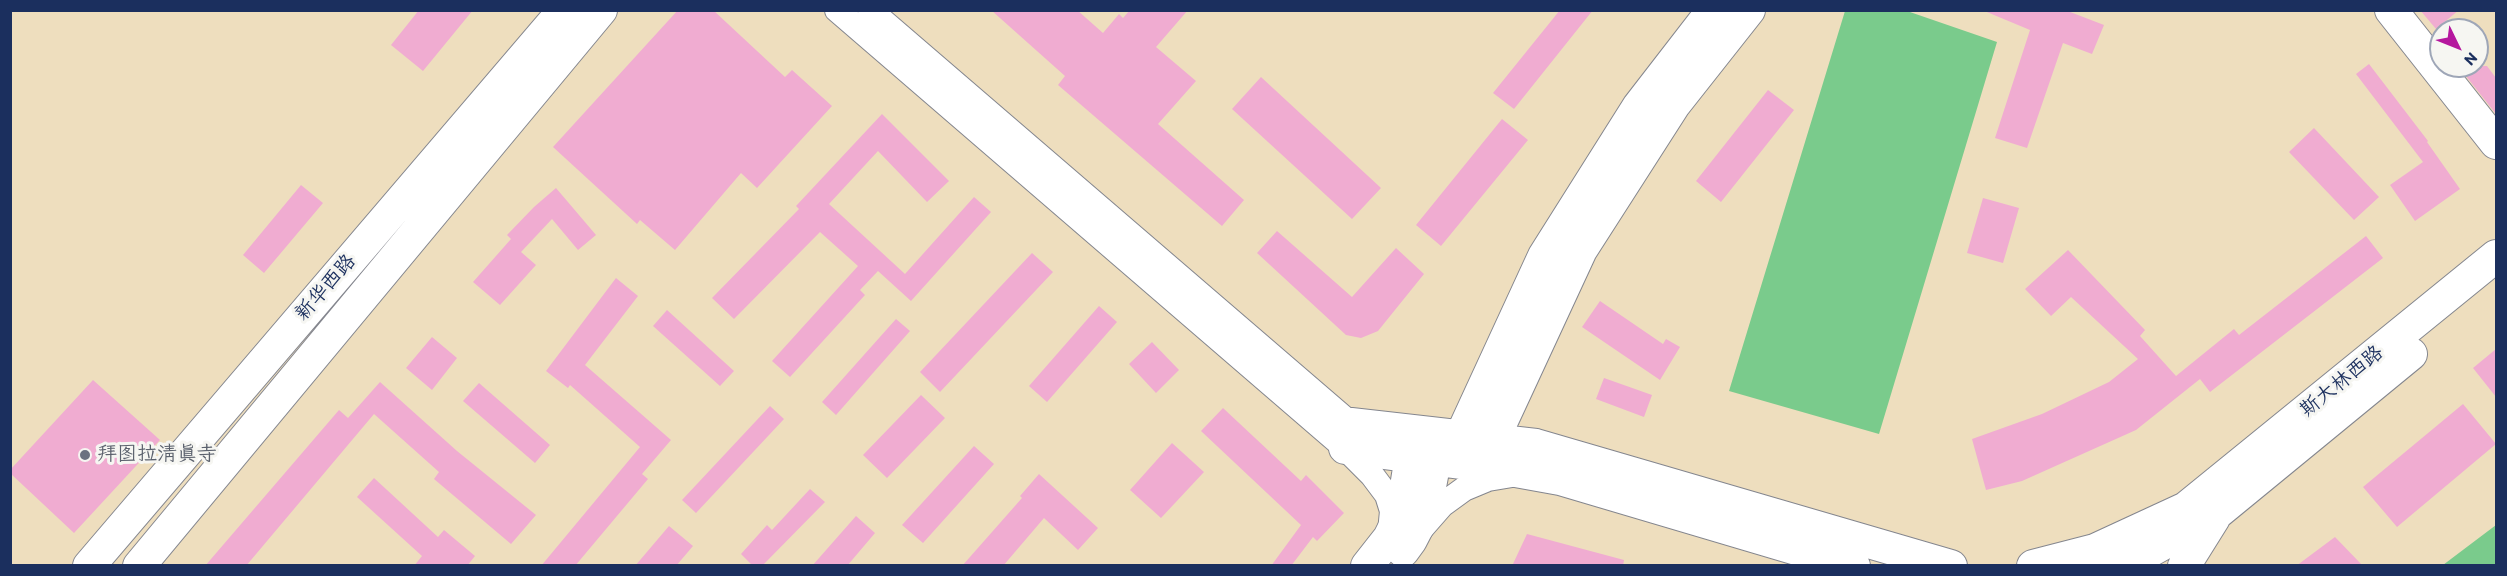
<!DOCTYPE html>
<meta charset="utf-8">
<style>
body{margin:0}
#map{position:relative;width:2507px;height:576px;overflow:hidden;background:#eedebe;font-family:Itim,sans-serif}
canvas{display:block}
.frame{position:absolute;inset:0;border:12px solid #1b2f5e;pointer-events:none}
.north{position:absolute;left:2429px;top:18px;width:60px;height:60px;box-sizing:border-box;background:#f6f6f2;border:2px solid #9ea6b7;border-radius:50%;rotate:133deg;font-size:16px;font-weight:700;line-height:24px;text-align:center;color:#1b2f5e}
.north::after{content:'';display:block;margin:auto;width:21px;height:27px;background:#b5179e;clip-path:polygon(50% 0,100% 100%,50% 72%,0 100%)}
</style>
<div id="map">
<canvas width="2507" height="576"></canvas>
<div class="frame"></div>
<div class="north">N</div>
</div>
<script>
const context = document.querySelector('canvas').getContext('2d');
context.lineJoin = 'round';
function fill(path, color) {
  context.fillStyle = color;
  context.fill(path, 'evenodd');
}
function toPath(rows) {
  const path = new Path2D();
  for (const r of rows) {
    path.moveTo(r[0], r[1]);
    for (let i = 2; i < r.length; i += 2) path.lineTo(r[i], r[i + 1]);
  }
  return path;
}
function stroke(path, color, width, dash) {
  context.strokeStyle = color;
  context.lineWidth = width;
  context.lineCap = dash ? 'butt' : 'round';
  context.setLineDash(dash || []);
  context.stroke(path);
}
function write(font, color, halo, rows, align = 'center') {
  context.font = font + ' Itim,"LXGW WenKai TC",sans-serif';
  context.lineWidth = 6;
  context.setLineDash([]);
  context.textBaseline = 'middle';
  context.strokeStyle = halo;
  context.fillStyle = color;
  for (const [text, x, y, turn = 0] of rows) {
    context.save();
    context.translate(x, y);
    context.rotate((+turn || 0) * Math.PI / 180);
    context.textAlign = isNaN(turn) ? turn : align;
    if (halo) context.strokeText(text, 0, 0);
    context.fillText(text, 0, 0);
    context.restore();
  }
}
const green = toPath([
 [1845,11,1907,11,1997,42,1879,434,1729,391],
 [2496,525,2496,565,2443,565]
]);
const building = toPath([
 [419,10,473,10,423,71,391,45],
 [678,10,713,10,785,77,792,70,832,106,757,188,741,173,675,250,640,220,637,224,553,147],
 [991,10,1077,10,1103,33,1119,14,1123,18,1130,10,1188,10,1156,47,1196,81,1158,124,1244,200,1222,226,1058,85,1065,76],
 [1560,10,1593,10,1514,109,1493,93],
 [1982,10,2065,10,2104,25,2092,54,2063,43,2027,148,1995,138,2030,30],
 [2420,10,2459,10,2436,29],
 [2369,64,2428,141,2427,142,2460,189,2415,221,2390,185,2423,162,2356,74],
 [2458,66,2487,66,2496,78,2496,114],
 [1261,77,1381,188,1352,219,1232,109],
 [1768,90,1794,110,1721,202,1696,181],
 [882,114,949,181,927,202,878,151,829,204,905,274,974,197,991,212,911,301,878,271,860,290,865,295,790,377,772,361,858,266,820,232,734,319,712,298,799,209,796,206],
 [1502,119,1528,140,1441,246,1416,225],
 [2314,128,2379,197,2354,220,2289,152],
 [301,185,323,203,264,273,243,255],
 [556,188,596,235,578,250,552,219,521,252,536,265,500,305,473,282,511,239,507,235,534,207],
 [1983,198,2019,208,2003,263,1967,253],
 [1277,231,1352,297,1396,248,1424,274,1378,331,1361,338,1346,335,1257,253],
 [2366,236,2383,258,2210,392,2200,379,2136,430,2022,481,1986,490,1972,439,2042,414,2109,382,2138,359,2071,297,2051,316,2025,289,2068,250,2145,330,2140,336,2176,376,2234,329,2239,335],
 [1032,253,1053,272,940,392,920,372],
 [616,278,638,296,585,365,671,440,642,474,648,479,575,566,541,566,640,447,570,385,568,388,546,371],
 [1600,301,1663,344,1666,339,1680,347,1660,380,1582,327],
 [1099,306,1117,322,1047,402,1029,386],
 [667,310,734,371,720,386,653,326],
 [896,319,910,331,836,415,822,402],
 [432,337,457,358,432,390,406,368],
 [1152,342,1179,370,1156,393,1129,364],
 [2496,349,2496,397,2473,368],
 [1604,378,1652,395,1644,417,1596,399],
 [93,380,160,440,74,533,10,473,10,470],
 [380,382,457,451,536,515,511,544,434,479,439,472,374,414,246,566,205,566,339,410,348,418],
 [479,383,550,445,535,463,463,401],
 [921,395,945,418,887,478,863,455],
 [2463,404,2496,444,2397,527,2363,487],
 [770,406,784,419,696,513,682,500],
 [1223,408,1301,481,1306,475,1344,513,1317,541,1313,537,1291,566,1271,566,1301,525,1201,431],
 [1172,443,1204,472,1161,518,1130,490],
 [974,446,994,464,923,543,902,525],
 [1039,474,1098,528,1078,550,1044,518,1003,566,962,566,1022,498,1020,496],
 [374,478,438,537,444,530,475,556,467,566,414,566,422,556,357,497],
 [810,489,825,502,762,566,753,566,741,554,767,525,772,530],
 [856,516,875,533,847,566,812,566],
 [669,526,693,546,676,566,635,566],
 [1527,534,1624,560,1623,566,1512,566],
 [2335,537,2363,566,2296,566]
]);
const minor = toPath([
 [837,10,1345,448,1372,475,1387,495,1392,511,1390,532],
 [870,10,1351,424],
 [1421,529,1442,505,1464,489,1488,479,1512,475]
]);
const major = toPath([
 [2391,10,2496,143],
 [1351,424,1536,445,1951,566],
 [1461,436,1544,256,1638,107,1713,10],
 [1493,440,1581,250,1674,105,1749,10],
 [1345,448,1499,468,1560,479,1854,566],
 [1403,551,1411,540,1425,513,1435,460,1435,439],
 [89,566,564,10],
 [139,566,601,10],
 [1367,566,1389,538,1402,512,1411,456,1411,435],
 [2033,566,2095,550,2186,508,2496,256],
 [2115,566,2134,560,2216,514,2411,354],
 [2184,566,2214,518]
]);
const markers = [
 [85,455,6,"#6b7280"]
];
const streetNames = [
 ["新华西路",326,288,-49],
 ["斯大林西路",2342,382,-39]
];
const worshipNames = [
 ["拜图拉清真寺",97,455]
];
fill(green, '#7acb8c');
fill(building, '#f0acd1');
stroke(minor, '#84868e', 26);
stroke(major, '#84868e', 34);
stroke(minor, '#fff', 24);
stroke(major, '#fff', 32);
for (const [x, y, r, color] of markers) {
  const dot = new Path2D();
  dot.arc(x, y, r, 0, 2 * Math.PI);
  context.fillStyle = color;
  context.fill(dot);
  stroke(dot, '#f6f6f2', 2);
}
write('20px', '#1b2f5e', '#f6f6f2', streetNames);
write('20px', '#5b616d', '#f6f6f2', worshipNames, 'left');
</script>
